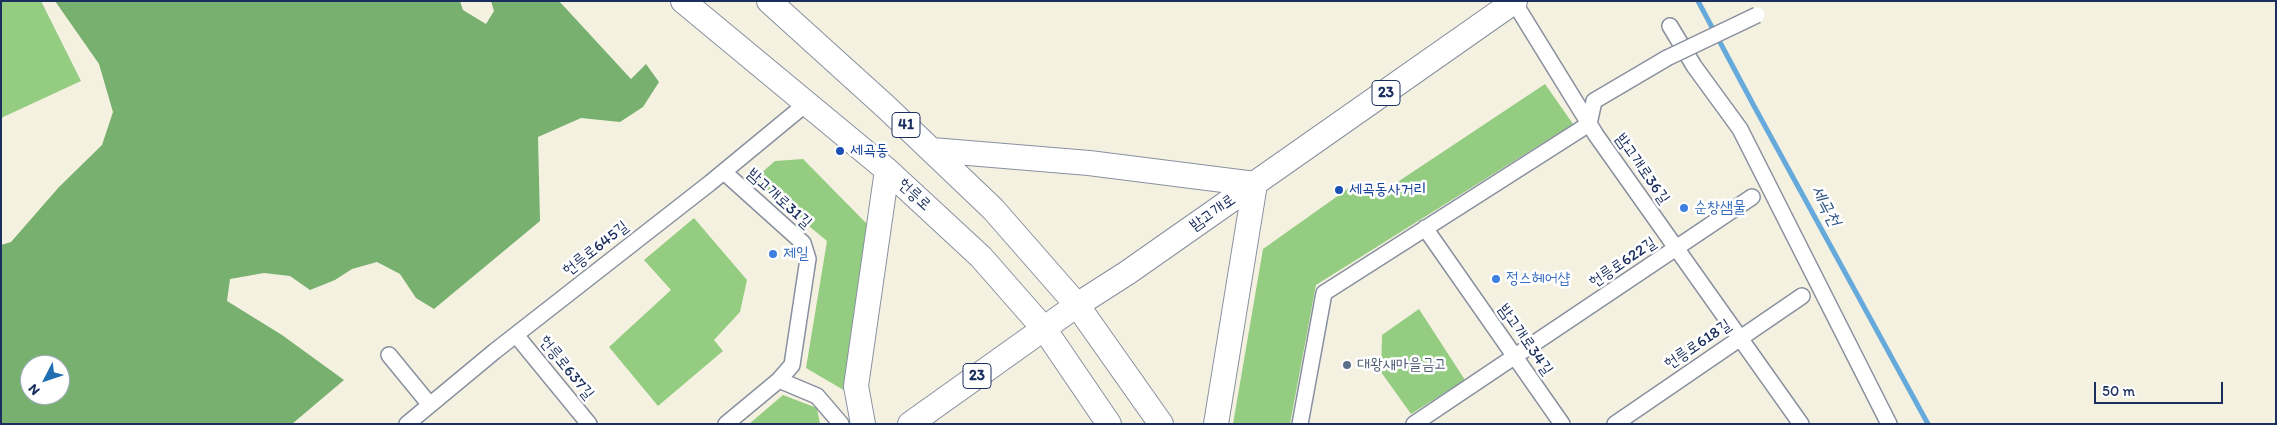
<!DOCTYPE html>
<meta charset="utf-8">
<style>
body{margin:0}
#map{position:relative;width:2277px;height:425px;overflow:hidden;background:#f5f1e1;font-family:Itim,sans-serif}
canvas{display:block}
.frame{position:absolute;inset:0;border:2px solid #1b2f5e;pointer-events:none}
.north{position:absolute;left:20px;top:355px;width:50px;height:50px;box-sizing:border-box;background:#fff;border:1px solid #a4acbf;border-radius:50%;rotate:229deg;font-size:14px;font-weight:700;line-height:20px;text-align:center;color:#1b2f5e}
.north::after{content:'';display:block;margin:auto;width:18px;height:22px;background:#1f6fb2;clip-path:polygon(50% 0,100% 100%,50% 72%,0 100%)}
.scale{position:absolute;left:2094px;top:382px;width:129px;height:22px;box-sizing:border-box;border:2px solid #1b2f5e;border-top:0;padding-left:6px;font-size:15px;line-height:18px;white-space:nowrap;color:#1b2f5e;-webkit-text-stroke:4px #fff;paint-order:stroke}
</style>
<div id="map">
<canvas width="2277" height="425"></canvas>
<div class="frame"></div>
<div class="north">N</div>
<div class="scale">50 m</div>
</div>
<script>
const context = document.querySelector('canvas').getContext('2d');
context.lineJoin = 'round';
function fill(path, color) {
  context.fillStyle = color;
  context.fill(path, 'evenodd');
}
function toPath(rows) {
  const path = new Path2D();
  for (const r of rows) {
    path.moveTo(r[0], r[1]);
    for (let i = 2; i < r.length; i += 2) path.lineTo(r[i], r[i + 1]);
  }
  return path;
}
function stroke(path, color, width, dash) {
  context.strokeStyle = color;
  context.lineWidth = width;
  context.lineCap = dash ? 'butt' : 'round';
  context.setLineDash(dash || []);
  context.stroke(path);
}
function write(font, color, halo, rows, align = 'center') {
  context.font = font + ' Itim,"Poor Story",sans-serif';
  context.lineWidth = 5;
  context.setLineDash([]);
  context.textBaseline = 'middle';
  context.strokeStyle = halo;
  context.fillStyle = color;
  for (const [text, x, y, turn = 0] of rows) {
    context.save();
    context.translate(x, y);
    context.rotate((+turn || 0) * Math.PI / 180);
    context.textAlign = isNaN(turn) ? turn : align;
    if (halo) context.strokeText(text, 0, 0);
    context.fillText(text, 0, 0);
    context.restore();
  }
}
const green = toPath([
 [1,1,41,1,81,81,1,118],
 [1545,84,1573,124,1316,285,1290,424,1233,424,1263,249,1356,183,1384,191],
 [803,159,868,225,847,392,806,368,827,241,753,180,775,161],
 [694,218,747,280,740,312,714,340,723,351,658,406,609,347,671,290,644,260],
 [1419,309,1465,380,1411,414,1381,372,1382,335],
 [783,395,817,408,820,424,749,424]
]);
const forest = toPath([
 [55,1,460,1,463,10,486,24,494,11,491,1,559,1,631,79,646,64,659,82,643,107,620,122,581,118,538,137,540,221,434,309,416,298,400,274,377,262,352,269,335,280,310,290,290,276,264,273,230,279,227,301,282,335,344,380,292,424,1,424,1,245,11,242,59,187,102,145,113,112,99,64],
 [30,365,60,365,60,395,30,395]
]);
const stream = toPath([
 [1698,1,1754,106,1928,424]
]);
const street = toPath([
 [1514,2,1596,135,1801,424],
 [1670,26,1694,66,1740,129,1889,424],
 [724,172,803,243,808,259,792,365,779,380,817,396,841,424],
 [1425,228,1562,424],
 [516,335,589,424],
 [389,355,430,405],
 [407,424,495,351,710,183,807,103],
 [726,424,779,380],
 [1300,424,1324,293,1589,124,1594,101,1667,58],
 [1414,424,1752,197],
 [1615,424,1802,296]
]);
const primary = toPath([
 [683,1,887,170,981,257,1045,330,1109,424],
 [769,1,886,107,993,209,1077,305,1161,424],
 [932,150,1089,163,1255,184],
 [863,424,856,386,887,170],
 [910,424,1077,305,1127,273,1515,1],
 [1216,424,1255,184]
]);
const streetBridge = toPath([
 [1667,58,1757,15]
]);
const markers = [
 [840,151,5,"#1a4fb4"],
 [1339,190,5,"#1a4fb4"],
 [1684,208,5,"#3f7fe0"],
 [773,254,5,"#3f7fe0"],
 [1496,279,5,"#3f7fe0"],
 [1347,365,5,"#5c6f8a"]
];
const shields = [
 [1386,93,28],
 [906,125,28],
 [977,376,28]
];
const shieldNames = [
 ["23",1386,93],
 ["41",906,125],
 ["23",977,376]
];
const transitNames = [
 ["세곡동",850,151],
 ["세곡동사거리",1349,190]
];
const streetNames = [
 ["밤고개로36길",1642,169,55],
 ["헌릉로",914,195,43],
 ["밤고개로31길",779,199,42],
 ["밤고개로",1213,213,-35],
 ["헌릉로645길",596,249,-38],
 ["헌릉로622길",1623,263,-34],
 ["밤고개로34길",1525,340,55],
 ["헌릉로618길",1698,345,-34],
 ["헌릉로637길",566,368,51]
];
const shopNames = [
 ["순창샘물",1694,208],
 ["제일",783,254],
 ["정스헤어샵",1506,279]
];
const serviceNames = [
 ["대왕새마을금고",1357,365]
];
const waterNames = [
 ["세곡천",1825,206,62]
];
fill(green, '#94cd81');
fill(forest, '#77b06f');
stroke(stream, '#66a9db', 5);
stroke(street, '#8890a0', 18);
stroke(primary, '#8890a0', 26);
stroke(street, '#fff', 15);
stroke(primary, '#fff', 24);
stroke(streetBridge, '#8890a0', 18, []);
stroke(streetBridge, '#fff', 15);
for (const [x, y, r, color] of markers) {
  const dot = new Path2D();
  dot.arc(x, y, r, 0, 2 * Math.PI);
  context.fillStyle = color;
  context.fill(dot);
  stroke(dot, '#fff', 2);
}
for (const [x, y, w] of shields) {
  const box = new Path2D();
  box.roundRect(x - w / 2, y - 12.5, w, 25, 4);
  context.fillStyle = '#fff';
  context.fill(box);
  stroke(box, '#1b2f5e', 1);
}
write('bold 15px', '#1b2f5e', null, shieldNames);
write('16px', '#164399', '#fff', transitNames, 'left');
write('16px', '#1b2f5e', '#fff', streetNames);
write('16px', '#366cbe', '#fff', shopNames, 'left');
write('16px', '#4e5e75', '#fff', serviceNames, 'left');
write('italic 18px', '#355a8a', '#fff', waterNames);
</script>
